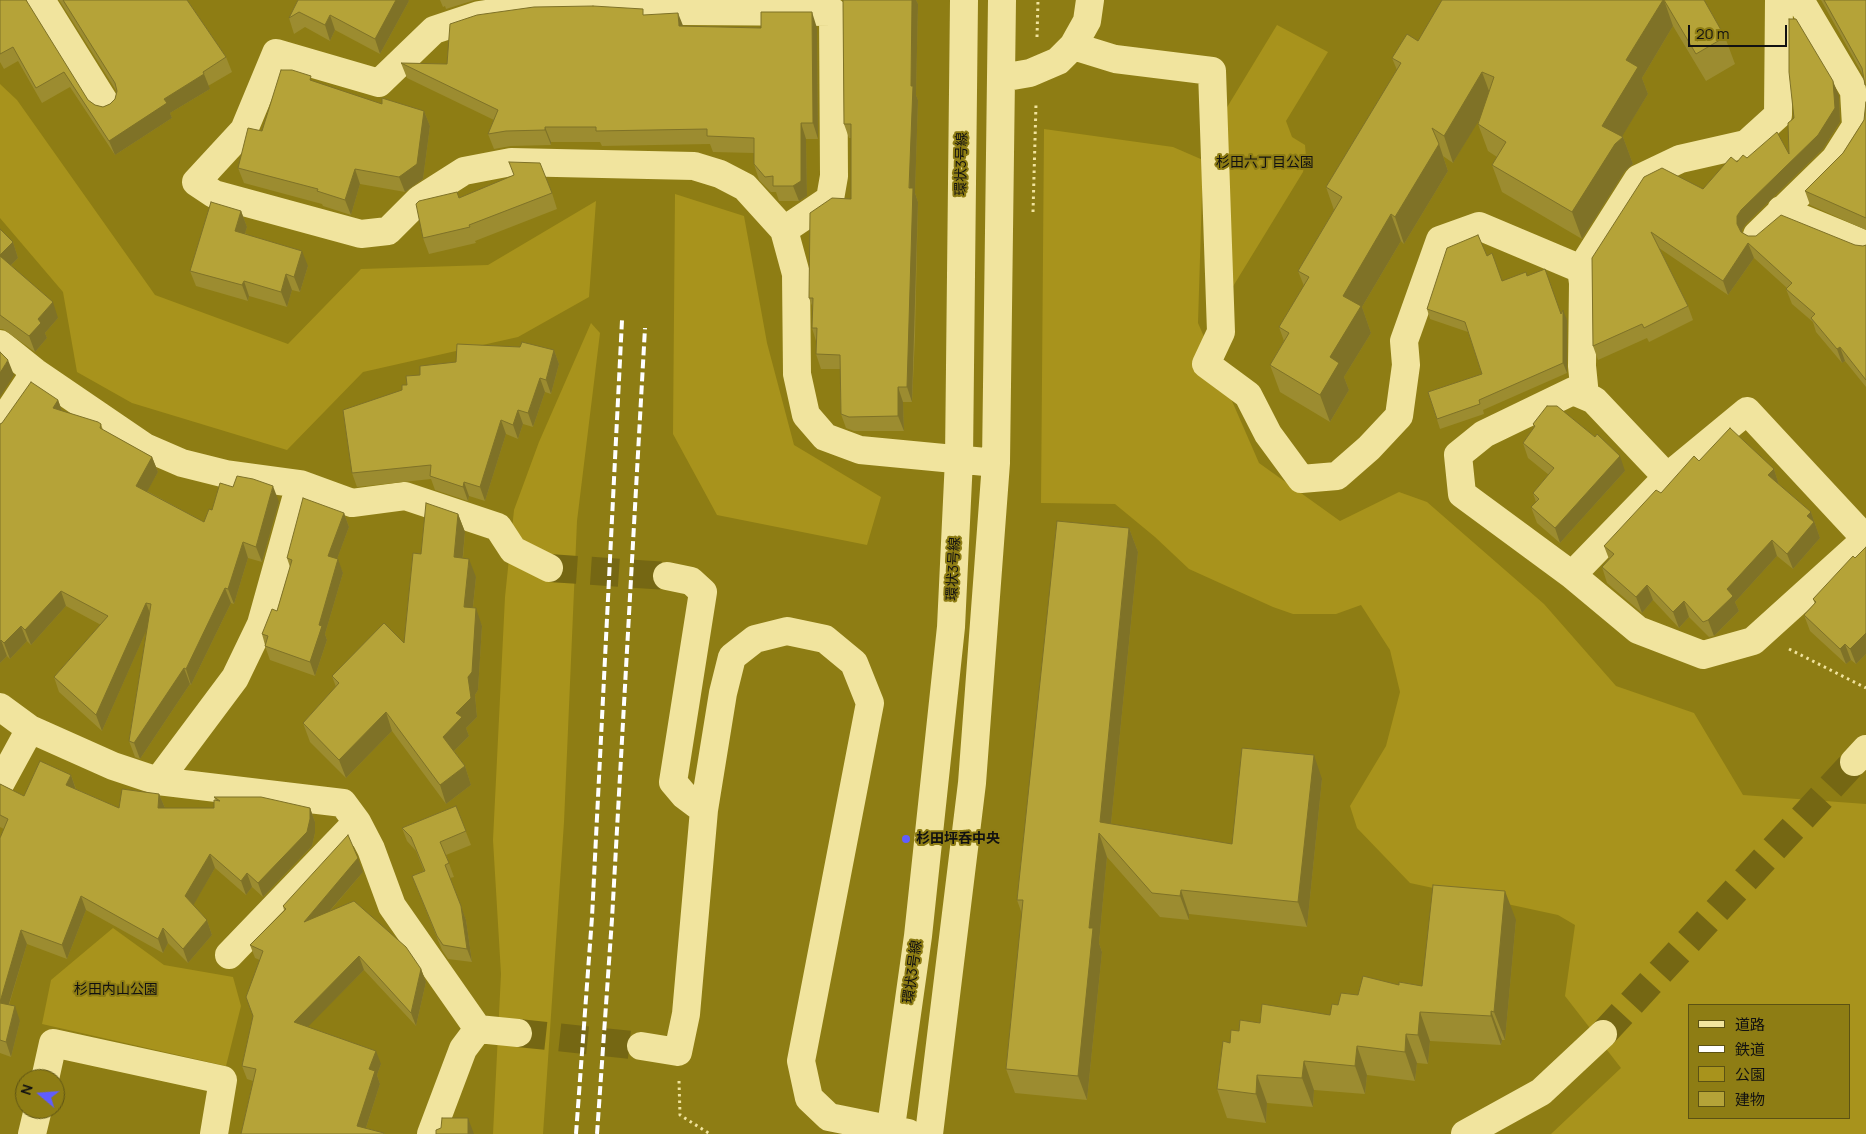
<!DOCTYPE html>
<meta charset="utf-8">
<style>
body{margin:0}
#map{position:relative;width:1866px;height:1134px;overflow:hidden;background:#8e7d14;font-family:Manrope,"Noto Sans JP",sans-serif}
canvas{display:block}
.legend{position:absolute;left:1688px;top:1004px;width:162px;height:115px;box-sizing:border-box;background:#8e7d14;border:1px solid #5c5213;margin:0;padding:6px 9px;list-style:none;font-size:15px;color:#111}
.legend li{display:flex;align-items:center;gap:10px;height:25px}
.legend b{width:25px;border:1px solid #5c5213}
.north{position:absolute;left:15px;top:1069px;width:50px;height:50px;box-sizing:border-box;background:#8e7d14;border:1px solid #5c5213;border-radius:50%;rotate:288deg;font-size:14px;font-weight:700;line-height:20px;text-align:center;color:#111}
.north::after{content:'';display:block;margin:auto;width:18px;height:22px;background:#605dff;clip-path:polygon(50% 0,100% 100%,50% 72%,0 100%)}
.scale{position:absolute;left:1688px;top:25px;width:99px;height:22px;box-sizing:border-box;border:2px solid #111;border-top:0;padding-left:6px;font-size:15px;line-height:18px;white-space:nowrap;color:#111;-webkit-text-stroke:4px #8e7d14;paint-order:stroke}
</style>
<div id="map">
<canvas width="1866" height="1134"></canvas>
<ul class="legend">
<li><b style="height:6px;background:#f1e49e"></b>道路</li>
<li><b style="height:6px;background:#fff"></b>鉄道</li>
<li><b style="height:14px;background:#a8931c"></b>公園</li>
<li><b style="height:14px;background:#b5a338"></b>建物</li>
</ul>
<div class="north">N</div>
<div class="scale">20 m</div>
</div>
<script>
const context = document.querySelector('canvas').getContext('2d');
context.lineJoin = 'round';
function fill(path, color) {
  context.fillStyle = color;
  context.fill(path, 'evenodd');
}
function toPath(rows) {
  const path = new Path2D();
  for (const r of rows) {
    path.moveTo(r[0], r[1]);
    for (let i = 2; i < r.length; i += 2) path.lineTo(r[i], r[i + 1]);
  }
  return path;
}
function stroke(path, color, width, dash) {
  context.strokeStyle = color;
  context.lineWidth = width;
  context.lineCap = dash ? 'butt' : 'round';
  context.setLineDash(dash || []);
  context.stroke(path);
}
function write(font, color, halo, rows, align = 'center') {
  context.font = font + ' Manrope,"Noto Sans JP",sans-serif';
  context.lineWidth = 4;
  context.setLineDash([]);
  context.textBaseline = 'middle';
  context.strokeStyle = halo;
  context.fillStyle = color;
  for (const [text, x, y, turn = 0] of rows) {
    context.save();
    context.translate(x, y);
    context.rotate((+turn || 0) * Math.PI / 180);
    context.textAlign = isNaN(turn) ? turn : align;
    if (halo) context.strokeText(text, 0, 0);
    context.fillText(text, 0, 0);
    context.restore();
  }
}
const green = toPath([
 [1277,25,1328,52,1286,121,1292,137,1305,145,1306,157,1303,172,1232,288,1226,109],
 [0,84,17,100,155,295,288,344,361,269,488,265,596,201,589,297,518,337,363,372,287,450,132,403,77,372,63,292,0,218],
 [1044,129,1173,147,1203,160,1198,323,1259,463,1340,521,1399,492,1427,502,1544,604,1616,686,1694,713,1743,795,1866,804,1866,1134,1551,1134,1621,1068,1565,996,1575,925,1558,915,1410,883,1357,828,1350,806,1386,746,1400,692,1390,650,1361,605,1336,614,1293,614,1273,607,1189,569,1155,537,1115,504,1041,503],
 [1690,1005,1850,1005,1850,1118,1690,1118],
 [675,194,744,216,767,343,794,445,881,497,867,545,717,515,673,434],
 [591,323,600,333,577,521,564,822,543,1134,493,1134,501,974,493,840,505,597,514,510,539,442],
 [113,928,164,965,233,977,241,1006,226,1066,42,1024,51,980]
]);
const minorTunnel = toPath([
 [549,568,667,576],
 [518,1033,641,1046],
 [1603,1034,1854,762]
]);
const path = toPath([
 [1037,37,1038,0],
 [1033,212,1036,104],
 [1789,649,1866,688],
 [679,1081,680,1115,710,1134]
]);
const minor = toPath([
 [41,0,107,106],
 [1073,46,1115,59,1212,71,1221,332,1206,364,1248,395,1268,434,1301,479,1337,476,1369,448,1399,416,1406,365,1404,341,1440,240,1479,226,1581,269,1638,179,1680,159,1746,144,1778,115,1779,0],
 [1001,78,1030,73,1058,61,1073,46,1087,21,1090,0],
 [1781,210,1866,245],
 [784,230,830,199,834,176,833,12,683,11,599,6,538,7,479,15,434,30,379,83,276,53,244,130,196,182,214,194,361,234,388,231,420,199,464,171,511,162,694,166,720,174,745,187,784,230,796,274,797,374,806,415,825,437,860,450,996,463],
 [1757,235,1835,159,1856,126,1854,91,1800,0],
 [1581,269,1583,283,1582,366,1585,396],
 [0,344,35,372,145,447,182,463,226,474,300,484,352,503,405,496,498,527,513,550,549,568],
 [0,425,35,372],
 [1667,477,1594,400,1573,391,1484,434,1458,455,1462,494,1572,575,1638,630,1703,655,1753,641,1866,539],
 [1572,575,1667,477,1747,411,1866,539],
 [667,576,691,581,703,592,673,782,684,795,704,810],
 [0,707,30,729,113,766,158,781,343,803,357,822,371,849,392,906,478,1029],
 [1854,762,1866,749],
 [158,781,235,678,261,624,300,484],
 [0,784,30,729],
 [229,955,357,822],
 [641,1046,678,1052,686,1014,704,810,723,693,732,657,755,639,787,631,825,639,854,663,870,703,801,1061,809,1098,829,1117,908,1133],
 [45,1079,53,1043,223,1080,214,1134],
 [32,1134,38,1109],
 [431,1134,463,1049,478,1029,518,1033],
 [890,1134,918,936,951,627,959,459,964,0],
 [929,1134,972,783,996,463,1002,0],
 [1465,1134,1541,1092,1603,1034]
]);
const rail = toPath([
 [576,1134,592,917,622,320],
 [597,1134,612,919,645,328]
]);
const wall = toPath([
 [0,0,88,100,95,105,103,107,110,104,115,99,117,92,59,0,187,0,226,57,232,72,208,86,210,89,170,113,172,118,115,155,70,87,42,103,18,61,4,69,0,62],
 [298,0,409,1,380,54,335,30,330,41,305,27,294,34,289,18],
 [440,0,475,0,446,9,445,6,443,7],
 [843,0,916,0,918,4,916,95,918,100,915,193,918,202,915,337,912,402,903,402,904,431,854,431,846,428,841,414,840,369,821,369,816,354,816,341,812,328,813,308,809,298,851,199,851,138,849,138,844,124],
 [1442,0,1704,0,1725,37,1735,64,1706,81,1673,26,1642,78,1648,94,1622,136,1623,137,1633,164,1625,171,1582,239,1502,192,1492,165,1497,157,1488,151,1478,124,1479,119,1453,163,1443,156,1448,171,1404,244,1401,241,1362,307,1371,333,1344,377,1349,390,1330,422,1280,392,1270,365,1284,341,1279,327,1304,286,1298,271,1334,210,1326,187,1397,70,1392,58,1418,41],
 [1821,0,1866,0,1866,89,1863,75],
 [645,15,683,26,761,28,817,28,818,139,806,139,807,196,799,201,779,201,776,192,771,192,759,180,754,164,754,153,713,152,710,144,602,146,600,142,551,142,551,145,511,146,494,149,488,134,494,120,407,78,401,63,447,64],
 [313,82,382,104,424,111,430,126,423,179,405,192,360,184,351,215,323,206,322,204,244,183,238,168],
 [1839,96,1840,122,1823,149,1746,224,1742,230,1742,233,1748,236,1863,246,1866,245,1866,387,1845,361,1842,363,1816,332,1813,322,1792,304,1786,289,1787,288,1754,258,1728,295,1659,248,1688,306,1693,320,1649,342,1647,338,1598,360,1593,346,1592,258,1703,189,1737,162,1747,158,1789,154],
 [1866,102,1866,230,1810,205,1805,191,1843,153,1864,120],
 [552,193,557,209,475,241,476,243,429,254,423,238,459,197],
 [241,211,247,227,245,233,308,266,300,292,292,290,287,307,249,296,248,301,196,286,190,271],
 [0,229,13,242,18,258,11,265,58,318,45,333,47,338,35,352,3,329,0,329],
 [1487,256,1502,281,1527,276,1567,320,1567,373,1483,410,1484,414,1440,429,1428,392,1482,374,1468,332,1430,319,1427,309],
 [554,350,559,364,551,394,545,392,533,427,523,424,518,439,506,434,485,501,469,496,468,501,435,490,431,479,357,487,352,473,402,390,407,385,420,375],
 [58,400,62,411,101,424,103,430,152,457,158,472,147,491,204,522,212,510,279,502,262,562,248,558,234,604,231,603,191,685,190,684,140,759,135,757,129,741,147,629,102,731,59,692,54,677,101,625,66,606,31,645,27,641,10,659,7,656,0,663,0,424],
 [1533,424,1625,471,1560,543,1537,523,1531,507,1536,502,1533,493,1549,475,1528,458,1523,443,1534,428],
 [1699,461,1774,469,1779,485,1811,512,1820,538,1793,569,1777,556,1735,602,1739,611,1714,636,1709,637,1689,617,1679,628,1653,600,1642,613,1607,583,1602,567,1609,559,1604,546,1661,493],
 [344,513,349,527,337,559,343,573,325,634,327,640,315,676,270,660,265,646,265,645,262,634,277,611,290,567,287,558],
 [458,514,465,532,463,558,476,577,473,607,482,626,478,690,475,695,477,717,466,728,469,736,454,751,465,766,471,785,446,804,392,731,346,778,310,742,303,723,336,687,332,676,404,643,421,554],
 [1129,528,1138,552,1111,824,1232,844,1322,779,1307,927,1189,914,1189,920,1160,917,1107,857,1099,943,1102,952,1087,1100,1015,1093,1006,1069,1022,914,1017,900],
 [1866,547,1866,654,1856,664,1851,660,1846,664,1810,631,1804,615,1815,604,1813,599],
 [71,775,76,789,119,808,159,794,165,808,214,808,216,801,214,797,310,808,315,822,315,833,312,846,263,897,252,887,246,895,215,868,193,905,207,920,212,935,188,963,168,943,163,953,86,910,67,959,27,944,9,1005,20,1021,11,1057,0,1053,0,838,4,829,0,827,0,784,24,796],
 [456,806,471,845,446,855,454,877,450,878,466,920,472,962,448,959,442,950,412,876,424,871,416,851,407,841,402,828],
 [363,872,330,911,421,969,426,982,416,1026,364,970,307,1027,381,1064,377,1075,380,1084,366,1128,384,1133,385,1134,241,1134,253,1081,247,1079,242,1066,253,1016,260,960,255,958,250,945,284,910,283,906],
 [1516,920,1505,1040,1502,1040,1501,1045,1430,1041,1428,1064,1417,1063,1415,1081,1367,1075,1365,1094,1314,1090,1313,1107,1267,1103,1266,1123,1227,1118,1217,1089,1230,1043,1239,1031,1260,1023,1330,1015,1338,1005,1399,985,1422,986]
]);
const shadedWall = toPath([
 [396,0,408,0,409,1,380,54,375,39],
 [912,0,916,0,918,4,916,95,918,100,915,193,918,202,912,402,907,387],
 [1663,0,1664,0,1673,26,1642,78,1648,94,1620,140,1623,137,1633,164,1625,171,1582,239,1572,212,1626,60],
 [812,12,817,28,818,139,813,123],
 [678,13,684,28,679,26],
 [330,15,335,30,330,41,325,25],
 [1482,72,1492,99,1453,163,1444,136],
 [204,74,210,89,170,113,172,118,115,155,109,141,164,99],
 [1833,81,1839,96,1840,122,1823,149,1746,224,1742,230,1742,238,1737,224,1737,216,1741,210,1818,135],
 [424,111,430,126,423,179,405,192,399,177],
 [801,123,806,139,807,196,799,201,793,186],
 [545,127,551,142,551,145,545,130],
 [1439,144,1448,171,1404,244,1395,217],
 [355,169,360,184,351,215,345,200],
 [241,211,247,227,241,246,235,231],
 [1391,214,1401,241,1362,307,1371,333,1344,377,1349,390,1330,422,1320,395,1330,357,1343,296],
 [13,242,18,258,5,271,0,257,0,255],
 [1748,243,1754,258,1728,295,1723,281],
 [302,251,308,266,300,292,294,277],
 [286,274,292,290,287,307,281,292],
 [244,281,249,296,248,301,242,285],
 [53,302,58,318,45,333,47,338,35,352,29,336,38,319],
 [1563,310,1567,320,1567,373,1563,363],
 [1840,347,1845,361,1842,363,1837,349],
 [554,350,559,364,551,394,546,380],
 [8,360,14,375,0,397,0,373],
 [540,378,545,392,533,427,528,413],
 [898,387,903,402,904,431,898,416],
 [58,400,64,416,53,408],
 [518,410,523,424,518,439,513,425],
 [501,420,506,434,485,501,480,487],
 [1620,456,1625,471,1560,543,1555,528],
 [152,457,158,472,142,501,136,486],
 [1774,469,1779,485,1768,475],
 [464,482,469,496,468,501,463,487],
 [273,486,279,502,262,562,256,547],
 [1811,512,1820,538,1793,569,1787,554,1807,516],
 [344,513,349,527,333,570,328,556],
 [458,514,465,532,461,576,454,557],
 [1129,528,1138,552,1109,844,1100,822],
 [1772,540,1777,556,1735,602,1739,611,1714,636,1708,620,1727,589],
 [243,542,248,558,234,604,228,589],
 [338,559,343,573,325,634,327,640,315,676,310,662,319,625],
 [469,559,476,577,471,625,464,607],
 [1647,585,1653,600,1642,613,1636,597],
 [225,588,231,603,191,685,186,669],
 [61,591,66,606,31,645,25,630],
 [1684,601,1689,617,1679,628,1673,612],
 [146,603,152,618,102,731,96,715],
 [476,608,482,626,478,690,475,695,477,717,466,728,469,736,450,755,443,737,468,677],
 [21,626,27,641,10,659,4,643],
 [1866,633,1866,654,1856,664,1850,649],
 [1,640,7,656,0,663,0,641],
 [1845,644,1851,660,1846,664,1840,649],
 [184,668,190,684,140,759,134,743],
 [386,712,392,731,346,778,339,760],
 [1314,755,1322,779,1307,927,1298,902],
 [465,766,471,785,446,804,440,785],
 [71,775,76,790,66,785],
 [159,794,165,808,158,808],
 [310,808,315,822,315,833,312,846,263,897,258,883],
 [1099,833,1107,857,1099,943,1102,952,1087,1100,1078,1076,1089,928],
 [210,854,215,868,190,911,185,896],
 [358,858,363,872,309,935,304,922],
 [247,873,252,887,246,895,241,881],
 [1181,890,1189,914,1189,920,1180,896],
 [1505,891,1516,920,1505,1040,1494,1012],
 [81,896,86,910,67,959,62,945],
 [461,906,466,920,472,962,467,949],
 [207,920,212,935,188,963,183,949],
 [163,928,168,943,163,953,158,939],
 [21,930,27,944,5,1017,0,1002],
 [359,956,364,970,299,1036,294,1022],
 [421,969,426,982,416,1026,411,1013],
 [15,1006,20,1021,11,1057,6,1042],
 [1491,1011,1502,1040,1501,1045,1491,1016],
 [1420,1012,1430,1041,1428,1064,1418,1035],
 [1406,1034,1417,1063,1415,1081,1405,1052],
 [1357,1046,1367,1075,1365,1094,1355,1066],
 [376,1051,381,1064,377,1075,380,1084,364,1134,357,1126,369,1069],
 [1304,1061,1314,1090,1313,1107,1302,1078],
 [1257,1075,1267,1103,1266,1123,1256,1094],
 [468,1118,474,1134,468,1134]
]);
const building = toPath([
 [0,0,26,0,88,100,95,105,103,107,110,104,115,99,117,91,115,83,63,0,187,0,226,57,203,72,204,74,164,99,167,103,109,141,64,72,36,88,13,47,0,54,0,0],
 [298,0,396,0,375,39,330,15,325,25,299,12,289,18,298,0],
 [843,0,912,0,911,86,913,86,909,188,913,188,909,322,907,387,898,387,898,416,849,417,841,414,840,355,816,354,817,328,812,328,813,298,809,298,810,213,832,198,851,199,851,124,844,124,843,0],
 [1442,0,1663,0,1626,60,1638,67,1602,126,1623,137,1615,144,1572,212,1492,165,1506,142,1478,124,1494,77,1482,72,1444,136,1432,128,1439,144,1395,217,1391,214,1343,296,1361,306,1330,357,1339,363,1320,395,1270,365,1289,333,1279,327,1309,277,1298,271,1342,197,1326,187,1401,63,1392,58,1407,34,1418,41,1442,0],
 [1664,0,1704,0,1725,37,1696,54,1664,0],
 [1824,0,1866,0,1866,85,1865,85,1862,68,1824,0],
 [593,6,643,9,643,15,678,13,679,26,761,28,761,12,812,12,813,123,801,123,801,181,793,186,773,186,773,176,765,177,754,164,754,138,707,136,707,129,596,131,596,127,545,127,545,130,506,131,488,134,498,110,401,63,447,64,450,24,477,15,534,7,593,6],
 [1789,19,1796,19,1833,81,1835,108,1818,135,1741,210,1737,216,1737,224,1741,232,1748,236,1756,236,1781,215,1855,245,1863,246,1866,245,1866,380,1840,347,1837,349,1811,318,1815,314,1786,289,1792,283,1748,243,1723,281,1651,232,1688,306,1644,328,1642,324,1593,346,1592,258,1644,177,1662,168,1703,189,1731,157,1737,162,1743,155,1747,158,1777,132,1789,154,1788,123,1794,118,1789,72,1789,19],
 [281,70,292,70,311,76,310,80,382,104,382,98,424,111,417,164,399,177,355,169,345,200,317,191,318,189,238,168,248,128,262,131,281,70],
 [1866,102,1866,218,1805,191,1843,153,1864,120,1866,102],
 [509,162,540,163,552,193,469,225,470,227,423,238,416,204,419,201,457,192,459,198,514,175,509,162],
 [211,202,241,211,235,231,302,251,294,277,286,274,281,292,244,281,242,285,190,271,211,202],
 [0,229,13,242,0,255,0,229],
 [1478,235,1487,256,1492,253,1502,281,1526,272,1527,276,1545,269,1561,314,1563,310,1563,363,1479,400,1480,404,1437,419,1428,392,1482,374,1465,322,1427,309,1447,248,1478,235],
 [0,256,53,302,38,319,41,323,29,336,0,315,0,256],
 [522,342,554,350,546,380,540,378,528,413,518,410,513,425,501,420,480,487,464,482,463,487,430,476,431,465,352,473,343,410,402,390,402,385,407,385,406,376,420,375,420,366,456,362,457,344,520,347,522,342],
 [0,352,8,360,0,373,0,352],
 [31,382,58,400,53,408,98,422,101,424,100,428,152,457,136,486,204,522,209,509,212,510,220,483,233,487,237,476,253,479,273,486,256,547,243,542,228,589,225,588,186,669,184,668,134,743,129,741,151,604,146,603,96,715,54,677,108,616,61,591,25,630,21,626,4,643,1,640,0,641,0,424,2,423,31,382],
 [1547,406,1557,406,1595,437,1597,434,1620,456,1555,528,1531,507,1539,499,1533,493,1554,468,1523,443,1535,426,1533,424,1547,406],
 [1730,428,1774,469,1768,475,1811,512,1807,516,1814,522,1787,554,1772,540,1727,589,1733,596,1708,620,1703,622,1684,601,1673,612,1647,585,1636,597,1602,567,1614,554,1604,546,1656,490,1661,493,1694,456,1699,461,1730,428],
 [303,498,344,513,328,556,338,559,319,625,322,626,310,662,265,646,268,636,262,634,272,609,277,611,292,560,287,558,303,498],
 [426,503,458,514,454,557,469,559,464,607,476,608,472,672,468,677,471,698,456,713,462,717,443,737,465,766,440,785,386,712,339,760,303,723,339,683,332,676,384,623,404,643,413,553,421,554,426,503],
 [1057,521,1129,528,1100,822,1232,844,1242,748,1314,755,1298,902,1181,890,1180,896,1152,893,1099,833,1089,928,1093,928,1078,1076,1006,1069,1023,900,1017,900,1057,521],
 [1866,547,1866,633,1850,649,1845,644,1840,649,1804,615,1816,602,1813,599,1853,556,1855,558,1866,547],
 [40,761,71,775,66,785,119,808,122,789,159,794,158,808,214,808,214,800,220,801,214,797,261,797,310,808,310,819,307,832,258,883,247,873,241,881,210,854,185,896,207,920,183,949,163,928,158,939,81,896,62,945,21,930,0,1002,0,838,8,819,0,815,0,784,24,796,40,761],
 [456,806,466,831,440,842,449,863,445,865,461,906,467,949,443,945,437,936,412,876,425,871,411,837,402,828,456,806],
 [348,835,358,858,304,922,354,901,406,947,421,969,411,1013,359,956,294,1022,376,1051,369,1069,375,1071,357,1126,384,1133,384,1134,241,1134,256,1069,242,1066,253,1016,246,997,263,951,250,945,286,909,283,906,348,835],
 [1433,885,1505,891,1494,1012,1491,1011,1491,1016,1420,1012,1418,1035,1406,1034,1405,1052,1357,1046,1355,1066,1304,1061,1302,1078,1257,1075,1256,1094,1217,1089,1223,1041,1230,1043,1231,1030,1239,1031,1240,1020,1260,1023,1262,1004,1330,1015,1332,1004,1338,1005,1341,993,1358,995,1363,976,1399,985,1399,982,1422,986,1433,885],
 [0,1003,15,1006,6,1042,0,1040,0,1003],
 [442,1118,468,1118,468,1134,436,1134,436,1130,441,1128,442,1118]
]);
const markers = [
 [906,839,5,"#605dff"]
];
const parkNames = [
 ["杉田六丁目公園",1265,163],
 ["杉田内山公園",116,990]
];
const streetNames = [
 ["環状3号線",962,164,-89],
 ["環状3号線",954,569,-87],
 ["環状3号線",913,972,-82]
];
const poiNames = [
 ["杉田坪呑中央",916,839]
];
fill(green, '#a8931c');
stroke(minorTunnel, '#756713', 28, [28, 14]);
stroke(path, '#f1e49e', 3, [2.5, 4]);
stroke(minor, '#f1e49e', 28);
stroke(rail, '#fff', 4, [9, 4]);
fill(wall, '#9c8c30');
fill(shadedWall, '#7f7227');
fill(building, '#b5a338');
stroke(building, '#7f7227', 1);
for (const [x, y, r, color] of markers) {
  const dot = new Path2D();
  dot.arc(x, y, r, 0, 2 * Math.PI);
  context.fillStyle = color;
  context.fill(dot);
  stroke(dot, '#8e7d14', 2);
}
write('14px', '#111', '#8e7d14', parkNames);
write('14px', '#111', '#8e7d14', streetNames);
write('bold 14px', '#111', '#8e7d14', poiNames, 'left');
</script>
